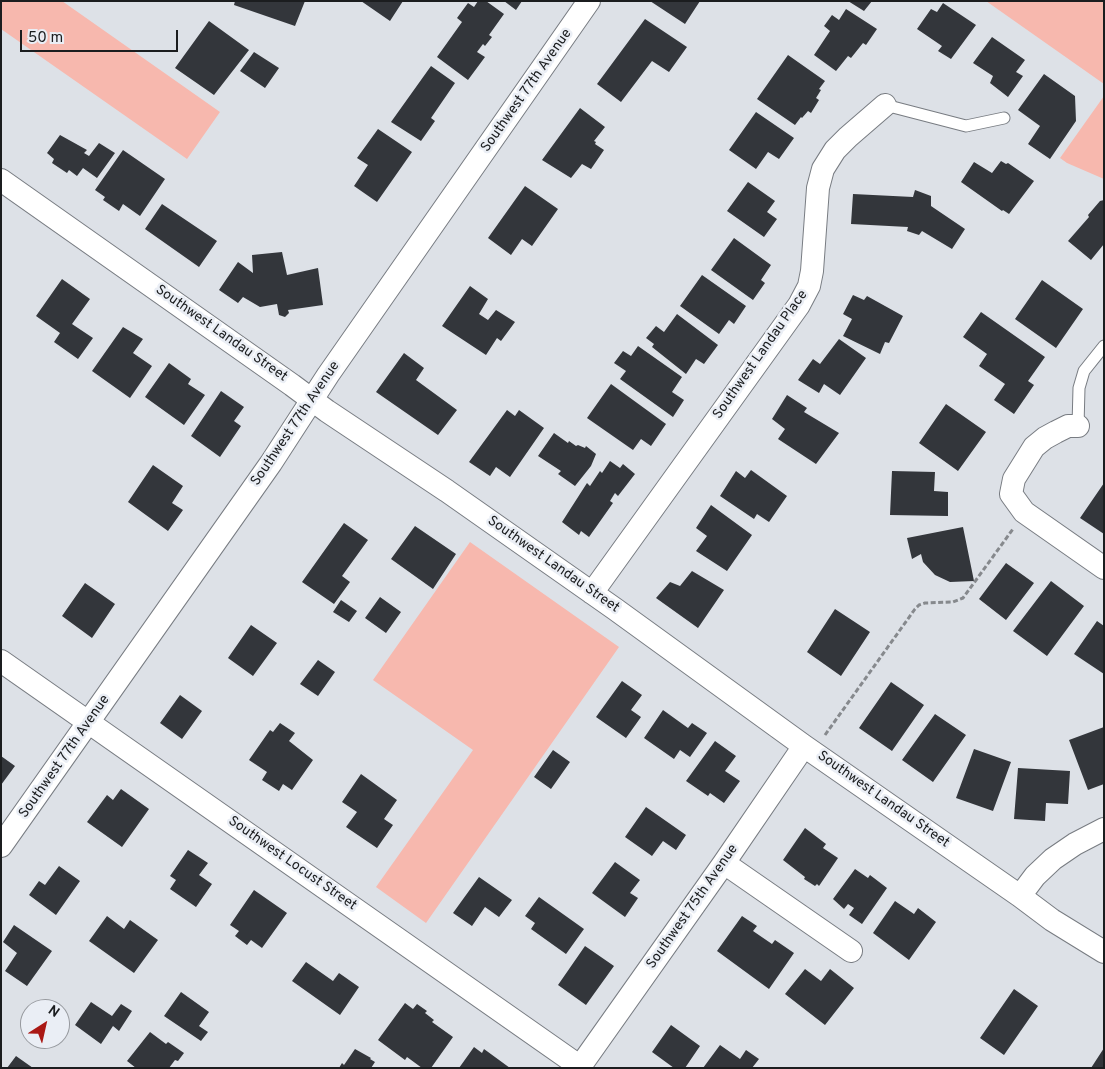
<!DOCTYPE html>
<style>
body{margin:0}
#map{position:relative;width:1105px;height:1069px;overflow:hidden;background:#dde1e7;font-family:Overpass,sans-serif}
canvas{display:block}
.frame{position:absolute;inset:0;border:2px solid #1b1d1f;pointer-events:none}
.north{position:absolute;left:20px;top:999px;width:50px;height:50px;box-sizing:border-box;background:#eaeef5;border:1px solid #979a9f;border-radius:50%;rotate:35deg;font-size:14px;font-weight:700;line-height:20px;text-align:center;color:#1b1d1f}
.north::after{content:'';display:block;margin:auto;width:18px;height:22px;background:#aa1814;clip-path:polygon(50% 0,100% 100%,50% 72%,0 100%)}
.scale{position:absolute;left:20px;top:30px;width:158px;height:22px;box-sizing:border-box;border:2px solid #1b1d1f;border-top:0;padding-left:6px;font-size:15px;line-height:18px;white-space:nowrap;color:#1b1d1f;-webkit-text-stroke:4px #eaeef5;paint-order:stroke}
</style>
<div id="map">
<canvas width="1105" height="1069"></canvas>
<div class="frame"></div>
<div class="north">N</div>
<div class="scale">50 m</div>
</div>
<script>
const context = document.querySelector('canvas').getContext('2d');
context.lineJoin = 'round';
function fill(path, color) {
  context.fillStyle = color;
  context.fill(path, 'evenodd');
}
function toPath(rows) {
  const path = new Path2D();
  for (const r of rows) {
    path.moveTo(r[0], r[1]);
    for (let i = 2; i < r.length; i += 2) path.lineTo(r[i], r[i + 1]);
  }
  return path;
}
function stroke(path, color, width, dash) {
  context.strokeStyle = color;
  context.lineWidth = width;
  context.lineCap = dash ? 'butt' : 'round';
  context.setLineDash(dash || []);
  context.stroke(path);
}
function write(font, color, halo, rows, align = 'center') {
  context.font = font + ' Overpass,sans-serif';
  context.lineWidth = 5;
  context.setLineDash([]);
  context.textBaseline = 'middle';
  context.strokeStyle = halo;
  context.fillStyle = color;
  for (const [text, x, y, turn = 0] of rows) {
    context.save();
    context.translate(x, y);
    context.rotate((+turn || 0) * Math.PI / 180);
    context.textAlign = isNaN(turn) ? turn : align;
    if (halo) context.strokeText(text, 0, 0);
    context.fillText(text, 0, 0);
    context.restore();
  }
}
const green = toPath([
 [1,1,62,1,220,112,187,159,1,29],
 [986,1,1104,1,1104,84],
 [1104,96,1104,179,1067,163,1060,158],
 [470,542,619,647,426,923,376,887,473,750,373,680]
]);
const building = toPath([
 [235,1,305,1,295,26,234,5],
 [361,1,403,1,390,21],
 [478,1,486,1,504,14,489,35,492,37,485,46,483,44,477,52,485,57,468,80,437,57,462,22,457,18,468,3,474,7],
 [504,1,522,1,516,10],
 [650,1,700,1,685,24],
 [848,1,872,1,864,11],
 [943,3,976,25,951,59,938,51,942,46,917,29,931,9,937,12],
 [846,9,877,29,866,45,863,43,851,58,848,56,836,71,814,55,830,31,824,26,832,15,839,20],
 [645,19,687,47,669,72,652,61,621,102,597,84],
 [209,21,249,50,214,95,175,68],
 [992,37,1025,60,1016,72,1023,76,1008,97,990,83,993,76,973,63],
 [254,52,279,68,265,88,240,71],
 [788,55,825,81,819,89,821,90,816,98,819,100,811,113,808,111,802,118,801,117,795,125,757,99],
 [431,66,455,83,431,118,435,121,421,141,391,122],
 [1044,74,1075,96,1076,121,1050,159,1028,144,1040,126,1018,110],
 [580,108,605,127,594,141,596,142,595,144,604,150,591,169,582,164,571,178,542,160],
 [756,112,794,138,779,159,768,152,756,169,729,150],
 [378,129,412,152,377,202,354,186,368,165,357,158],
 [60,135,87,150,84,153,89,156,99,143,115,153,97,178,83,168,77,176,69,170,67,173,52,163,54,159,47,153],
 [123,150,165,179,140,216,123,204,119,211,103,200,105,197,95,190],
 [1001,161,1006,164,1008,163,1034,181,1009,214,1003,210,1002,211,961,182,974,162,992,173],
 [748,182,775,201,767,212,777,219,764,237,727,211],
 [525,186,558,209,532,246,522,239,511,255,488,238],
 [915,190,931,196,931,206,965,229,952,249,922,231,919,235,907,231,908,227,851,224,853,194,913,197],
 [1104,200,1104,244,1091,260,1068,241,1089,217,1088,215,1100,201],
 [162,204,217,241,199,267,145,229],
 [734,238,771,265,761,280,765,283,753,300,711,270],
 [282,252,287,275,318,268,323,305,288,310,289,313,285,317,279,315,277,304,260,307,243,297,238,303,219,290,238,262,253,273,252,255],
 [702,275,746,306,734,324,729,320,719,334,680,306],
 [62,279,90,299,72,324,93,338,78,359,54,342,60,333,36,316],
 [1042,280,1083,309,1056,348,1015,319],
 [470,286,488,299,479,314,488,320,496,310,515,322,501,341,497,338,486,355,442,326],
 [853,295,864,300,867,296,903,316,889,343,885,342,880,354,843,336,852,319,843,314],
 [981,312,1045,357,1028,381,1034,385,1014,414,994,400,1005,384,979,366,987,354,963,337],
 [677,314,718,345,704,364,696,359,686,374,652,347,654,344,646,338,656,326,664,332],
 [123,327,143,339,133,353,152,366,130,398,92,371],
 [839,339,866,358,840,395,824,384,819,393,798,380,813,359,820,364],
 [638,346,682,377,672,392,684,400,673,417,620,379,626,371,614,363,623,351,631,356],
 [404,353,424,368,416,380,457,410,438,435,376,392],
 [169,363,191,379,188,384,205,395,184,425,145,397],
 [611,384,666,424,651,446,641,439,633,450,587,418],
 [221,391,244,407,234,421,241,426,220,457,191,436],
 [787,395,807,408,804,412,839,433,816,464,778,439,785,429,772,419],
 [946,404,986,432,958,471,919,443],
 [507,410,515,416,519,410,544,428,510,477,496,467,490,476,469,462],
 [554,433,568,443,569,441,576,446,578,445,585,448,586,446,596,454,591,466,575,486,558,474,561,471,538,456],
 [610,461,620,468,623,464,635,474,618,496,615,493,610,501,613,503,589,537,581,531,579,535,562,522,587,483,590,486,600,471,602,473],
 [153,465,183,486,172,503,183,510,168,531,128,502],
 [751,470,787,496,769,522,757,514,754,519,720,496,736,471,745,478],
 [892,471,935,472,934,491,948,492,948,516,890,515],
 [1104,483,1104,534,1080,518],
 [711,505,752,535,727,571,696,551,707,536,696,528],
 [344,523,368,540,342,576,350,582,334,604,302,582],
 [415,526,456,554,433,589,391,559],
 [963,527,974,581,950,582,935,575,923,562,921,554,912,559,907,538],
 [1006,563,1034,583,1006,620,979,599],
 [692,571,724,590,698,628,656,598,670,582,680,586],
 [1051,581,1084,606,1047,656,1013,631],
 [85,583,115,604,92,638,62,616],
 [380,597,401,612,386,633,365,618],
 [341,600,357,611,349,622,333,612],
 [835,609,870,632,841,676,807,652],
 [1097,621,1104,626,1104,674,1074,654],
 [251,625,277,643,253,676,228,658],
 [318,660,335,672,318,696,300,684],
 [622,681,642,695,631,710,641,717,626,738,596,717],
 [891,682,924,705,892,751,859,728],
 [180,695,202,711,182,739,160,723],
 [663,710,688,728,692,723,707,733,690,757,680,750,674,759,644,738],
 [935,714,966,735,933,782,902,760],
 [280,723,295,733,289,741,313,760,292,790,283,784,279,791,262,780,267,772,249,760,270,730,273,732],
 [1104,727,1104,784,1088,790,1069,740],
 [715,741,736,756,725,771,740,781,724,803,710,793,708,796,686,781],
 [974,749,1011,762,993,811,956,798],
 [553,750,570,762,551,789,534,777],
 [1,756,15,766,1,785],
 [1018,768,1070,771,1068,804,1046,803,1045,821,1014,819],
 [361,774,397,800,384,819,393,825,377,848,346,827,357,812,342,802],
 [121,789,149,809,122,847,87,822,107,795,113,800],
 [646,807,686,835,676,850,663,841,652,856,625,837],
 [805,828,826,844,823,848,838,858,819,886,817,884,815,886,804,879,805,877,783,860],
 [188,850,208,863,199,875,212,884,196,907,170,889,176,880,170,876],
 [615,862,640,880,630,893,638,898,625,917,592,893],
 [59,866,80,881,56,915,29,895,39,881,45,885],
 [855,869,868,878,870,875,887,888,862,924,849,915,854,908,848,904,844,909,833,899],
 [479,877,512,900,499,917,485,907,472,926,453,913],
 [254,890,287,913,262,948,251,940,247,945,235,936,239,931,230,925],
 [539,897,584,929,566,954,531,929,535,923,525,916],
 [895,901,914,914,918,908,936,922,909,960,873,933],
 [107,916,124,929,130,920,158,940,134,973,89,941],
 [742,916,757,926,753,931,772,944,775,940,794,953,769,989,717,951],
 [14,925,52,951,27,986,5,971,17,953,3,942],
 [585,946,614,966,586,1005,558,985],
 [306,962,333,981,339,973,359,987,340,1015,292,981],
 [805,969,821,981,830,969,854,988,825,1025,785,994],
 [1014,989,1038,1006,1004,1055,980,1038],
 [181,992,209,1012,199,1026,208,1032,201,1041,164,1016],
 [91,1002,112,1016,121,1004,132,1011,119,1031,113,1026,101,1044,75,1025],
 [405,1003,413,1009,417,1004,427,1011,425,1013,434,1020,432,1022,453,1037,431,1068,422,1068,407,1057,405,1060,378,1040],
 [671,1025,700,1046,685,1068,674,1068,652,1052],
 [150,1032,166,1044,168,1042,184,1053,178,1061,175,1060,169,1068,136,1068,127,1061],
 [720,1045,740,1059,746,1050,759,1059,752,1068,703,1068],
 [474,1047,482,1053,484,1049,510,1068,459,1068],
 [1104,1048,1104,1068,1091,1068],
 [355,1049,371,1058,370,1059,375,1062,371,1068,339,1068,342,1063,344,1065],
 [16,1056,33,1068,7,1068]
]);
const path = toPath([
 [825,735,915,609,919,605,925,603,953,602,963,598,1013,529]
]);
const lane = toPath([
 [885,105,966,126,1004,118],
 [1078,426,1079,388,1084,371,1104,346]
]);
const street = toPath([
 [1,180,292,385,327,411,447,491,615,609,804,746,1020,896,1052,920,1104,952],
 [1078,426,1068,426,1056,432,1045,438,1034,447,1014,479,1011,494,1024,512,1104,568],
 [592,593,799,305,809,286,812,271,818,188,823,169,835,150,848,137,885,105],
 [1,661,582,1068],
 [1,846,271,463,328,375,589,1],
 [724,863,851,951],
 [1020,896,1035,876,1053,859,1075,844,1104,829],
 [579,1068,724,863,804,746]
]);
const streetNames = [
 ["Southwest 77th Avenue",527,91,-55],
 ["Southwest Landau Street",221,334,35],
 ["Southwest Landau Place",761,355,-55],
 ["Southwest 77th Avenue",296,424,-56],
 ["Southwest Landau Street",553,565,35],
 ["Southwest 77th Avenue",65,757,-55],
 ["Southwest Landau Street",883,800,35],
 ["Southwest Locust Street",292,864,35],
 ["Southwest 75th Avenue",693,907,-55]
];
fill(green, '#f7b8ae');
fill(building, '#33363b');
stroke(lane, '#787c82', 13);
stroke(street, '#787c82', 24);
stroke(path, '#86898d', 3, [5, 2.5]);
stroke(lane, '#fff', 11);
stroke(street, '#fff', 22);
write('14px', '#1b1d1f', '#eaeef5', streetNames);
</script>
